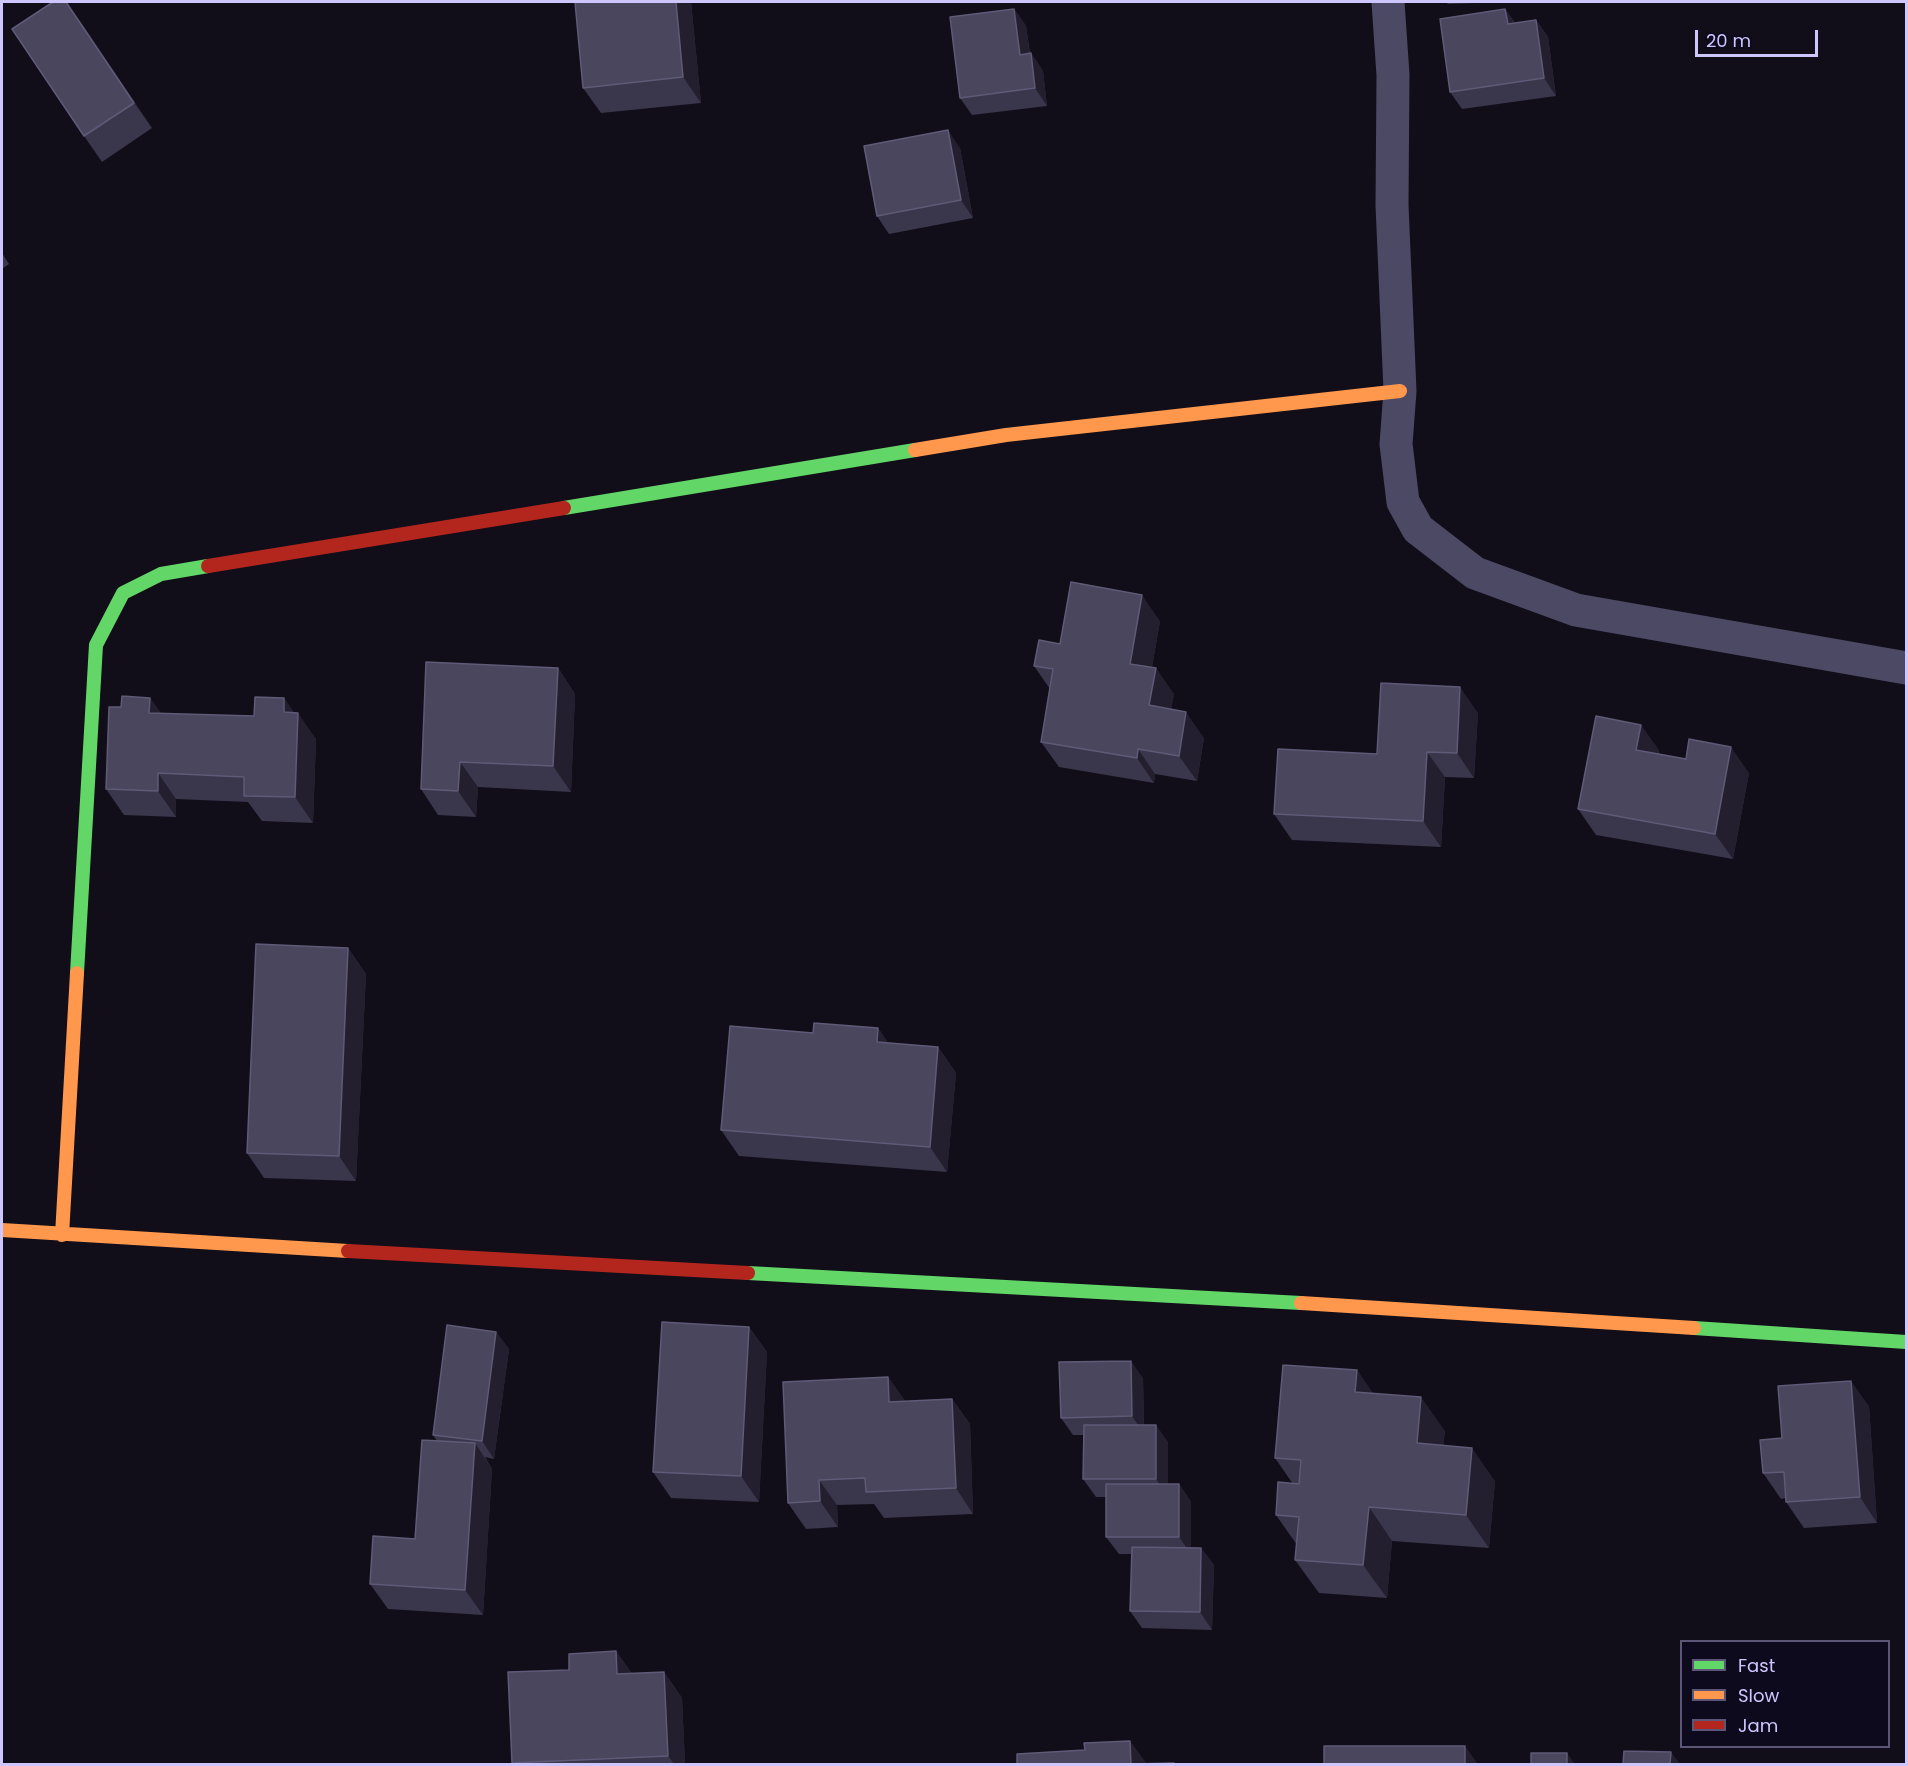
<!DOCTYPE html>
<style>
body{margin:0}
#map{position:relative;width:1908px;height:1766px;overflow:hidden;background:#110e19;font-family:Poppins,sans-serif}
canvas{display:block}
.frame{position:absolute;inset:0;border:3px solid #cec7ff;pointer-events:none}
.legend{position:absolute;left:1680px;top:1640px;width:210px;height:108px;box-sizing:border-box;background:#0e0a1d;border:2px solid #5b5677;margin:0;padding:8px 10px;list-style:none;font-size:18px;color:#cec7ff}
.legend li{display:flex;align-items:center;gap:12px;height:30px}
.legend b{width:30px;border:2px solid #5b5677}
.scale{position:absolute;left:1695px;top:30px;width:123px;height:27px;box-sizing:border-box;border:3px solid #cec7ff;border-top:0;padding-left:8px;font-size:18px;line-height:21px;white-space:nowrap;color:#cec7ff;-webkit-text-stroke:4px #0e0a1d;paint-order:stroke}
</style>
<div id="map">
<canvas width="1908" height="1766"></canvas>
<div class="frame"></div>
<ul class="legend">
<li><b style="height:8px;background:#63d668"></b>Fast</li>
<li><b style="height:8px;background:#ff974d"></b>Slow</li>
<li><b style="height:8px;background:#b3261e"></b>Jam</li>
</ul>
<div class="scale">20 m</div>
</div>
<script>
const context = document.querySelector('canvas').getContext('2d');
context.lineJoin = 'round';
function toPath(rows) {
  const path = new Path2D();
  for (const r of rows) {
    path.moveTo(r[0], r[1]);
    for (let i = 2; i < r.length; i += 2) path.lineTo(r[i], r[i + 1]);
  }
  return path;
}
function stroke(path, color, width, dash) {
  context.strokeStyle = color;
  context.lineWidth = width;
  context.lineCap = dash ? 'butt' : 'round';
  context.setLineDash(dash || []);
  context.stroke(path);
}
function fill(path, color) {
  context.fillStyle = color;
  context.fill(path, 'evenodd');
}
const street = toPath([
 [1388,2,1393,75,1392,205,1400,391,1396,444,1403,502,1418,529,1475,573,1576,610,1906,668]
]);
const fast = toPath([
 [564,508,915,450],
 [77,973,96,645,123,593,161,574,208,566],
 [748,1273,1301,1303],
 [1694,1328,1906,1342]
]);
const slow = toPath([
 [915,450,1006,435,1400,391],
 [2,1230,348,1251],
 [62,1235,77,973],
 [1301,1303,1694,1328]
]);
const jam = toPath([
 [208,566,564,508],
 [348,1251,748,1273]
]);
const wall = toPath([
 [575,2,691,2,701,103,601,113,583,88],
 [1446,2,1504,2,1448,4],
 [1014,9,1026,26,1030,53,1031,53,1043,71,1047,106,972,115,960,98],
 [1505,9,1515,23,1536,20,1548,37,1556,96,1462,109,1450,92],
 [80,21,152,128,102,162,84,136],
 [960,148,973,218,889,234,877,216],
 [2,253,9,264,2,269],
 [1160,621,1152,667,1174,694,1171,709,1204,738,1197,781,1155,774,1154,783,1059,767,1041,742,1050,689,1034,666,1060,644],
 [558,668,575,694,571,792,478,787,476,817,438,815,421,789],
 [150,698,161,714,254,716,284,698,294,713,316,739,313,823,262,821,248,802,176,799,176,817,124,815,106,789,121,707],
 [1478,713,1474,778,1445,777,1441,847,1292,840,1274,814,1377,754],
 [1659,750,1659,754,1749,773,1733,859,1596,835,1578,809],
 [348,948,366,974,356,1181,264,1178,247,1153],
 [878,1028,888,1043,938,1047,956,1073,947,1172,739,1156,721,1130,813,1033],
 [749,1327,767,1352,759,1502,671,1498,653,1472],
 [496,1332,509,1349,494,1459,485,1457,492,1469,483,1615,388,1609,370,1584,415,1539,437,1441,433,1435],
 [1357,1370,1373,1394,1445,1431,1443,1445,1495,1481,1489,1548,1392,1541,1387,1598,1319,1593,1295,1560,1297,1545,1276,1515,1293,1484,1275,1458],
 [888,1377,905,1401,952,1399,970,1424,973,1514,884,1518,874,1504,837,1505,838,1527,806,1529,788,1503],
 [1143,1378,1144,1425,1168,1442,1168,1484,1179,1484,1191,1502,1191,1548,1201,1548,1214,1565,1212,1630,1142,1628,1130,1611,1132,1554,1119,1554,1106,1537,1106,1497,1096,1497,1083,1479,1084,1435,1073,1435,1061,1418],
 [1869,1406,1877,1523,1804,1528,1786,1502,1786,1498,1781,1499,1763,1473,1782,1438],
 [616,1651,632,1674,664,1672,682,1698,685,1764,513,1764,512,1763,569,1670]
]);
const shadedWall = toPath([
 [66,2,80,21,152,128,134,103],
 [676,2,691,2,701,103,683,77],
 [1014,9,1026,26,1032,72,1020,55],
 [1505,9,1517,27,1508,24],
 [1536,20,1548,37,1556,96,1544,78],
 [1031,53,1043,71,1047,106,1035,88],
 [948,130,960,148,973,218,961,200],
 [1142,595,1160,621,1148,689,1130,664],
 [558,668,575,694,571,792,553,766],
 [1156,668,1174,694,1167,731,1149,705],
 [1460,687,1478,713,1474,778,1457,753],
 [150,698,168,723,149,713],
 [284,698,298,718,298,713,316,739,313,823,295,797,284,712],
 [1186,712,1204,738,1197,781,1179,756],
 [1641,725,1659,750,1654,776,1636,750],
 [1731,747,1749,773,1733,859,1715,834],
 [1138,749,1155,774,1154,783,1137,758],
 [1427,752,1445,777,1441,847,1423,821],
 [460,762,478,787,476,817,458,791],
 [158,773,176,799,176,817,158,791],
 [348,948,366,974,356,1181,339,1156],
 [878,1028,896,1054,877,1042],
 [938,1047,956,1073,947,1172,930,1147],
 [749,1327,767,1352,759,1502,741,1476],
 [496,1332,509,1349,494,1459,482,1441],
 [1131,1361,1143,1378,1144,1434,1132,1416],
 [1357,1370,1380,1403,1355,1392],
 [888,1377,906,1403,889,1402],
 [1851,1381,1869,1406,1877,1523,1860,1497],
 [1421,1397,1445,1431,1440,1476,1417,1443],
 [952,1399,970,1424,973,1514,956,1488],
 [1156,1425,1168,1442,1168,1496,1156,1479],
 [475,1443,492,1469,483,1615,465,1590],
 [1472,1448,1495,1481,1489,1548,1466,1515],
 [819,1480,837,1505,838,1527,820,1501],
 [1179,1484,1191,1502,1191,1554,1179,1537],
 [1369,1507,1392,1541,1387,1598,1363,1565],
 [1201,1548,1214,1565,1212,1630,1200,1612],
 [616,1651,634,1676,617,1674],
 [664,1672,682,1698,685,1764,674,1764,668,1756],
 [1130,1741,1147,1764,1131,1764],
 [1465,1746,1478,1764,1465,1764],
 [1671,1752,1680,1764,1670,1764],
 [1567,1753,1575,1764,1567,1764]
]);
const building = toPath([
 [53,2,66,2,134,103,84,136,12,29,53,2],
 [575,2,676,2,683,77,583,88,575,2],
 [1014,9,1020,55,1031,53,1035,88,960,98,950,17,1014,9],
 [1505,9,1508,24,1536,20,1544,78,1450,92,1440,19,1505,9],
 [948,130,961,200,877,216,864,146,948,130],
 [1071,582,1142,595,1130,664,1156,668,1149,705,1186,712,1179,756,1138,749,1137,758,1041,742,1053,669,1034,666,1039,640,1060,644,1071,582],
 [426,662,558,668,553,766,460,762,458,791,421,789,426,662],
 [1381,683,1460,687,1457,753,1427,752,1423,821,1274,814,1278,749,1377,754,1381,683],
 [122,696,150,698,149,713,254,716,255,697,284,698,284,712,298,713,295,797,244,796,244,777,158,773,158,791,106,789,109,707,121,707,122,696],
 [1596,716,1641,725,1636,750,1686,759,1689,739,1731,747,1715,834,1578,809,1596,716],
 [256,944,348,948,339,1156,247,1153,256,944],
 [814,1023,878,1028,877,1042,938,1047,930,1147,721,1130,730,1026,813,1033,814,1023],
 [662,1322,749,1327,741,1476,653,1472,662,1322],
 [447,1325,496,1332,482,1441,433,1435,447,1325],
 [1131,1361,1132,1416,1061,1418,1059,1362,1131,1361],
 [1283,1365,1357,1370,1355,1392,1421,1397,1417,1443,1472,1448,1466,1515,1369,1507,1363,1565,1295,1560,1299,1517,1276,1515,1278,1482,1299,1484,1301,1460,1275,1458,1283,1365],
 [888,1377,889,1402,952,1399,956,1488,866,1492,865,1478,819,1480,820,1501,788,1503,783,1382,888,1377],
 [1851,1381,1860,1497,1786,1502,1784,1472,1763,1473,1760,1440,1782,1438,1778,1386,1851,1381],
 [1084,1425,1156,1425,1156,1479,1083,1479,1084,1425],
 [422,1440,475,1443,465,1590,370,1584,373,1536,415,1539,422,1440],
 [1106,1484,1179,1484,1179,1537,1106,1537,1106,1484],
 [1132,1547,1201,1548,1200,1612,1130,1611,1132,1547],
 [616,1651,617,1674,664,1672,668,1756,512,1763,508,1672,569,1670,569,1654,616,1651],
 [1130,1741,1131,1764,1174,1763,1174,1764,1017,1764,1017,1754,1085,1750,1084,1743,1130,1741],
 [1324,1746,1465,1746,1465,1764,1324,1764,1324,1746],
 [1624,1751,1671,1752,1670,1764,1623,1764,1624,1751],
 [1531,1753,1567,1753,1567,1764,1531,1764,1531,1753]
]);
stroke(street, '#4b4963', 33);
stroke(fast, '#63d668', 14);
stroke(slow, '#ff974d', 14);
stroke(jam, '#b3261e', 14);
fill(wall, '#3a364b');
fill(shadedWall, '#231f2f');
fill(building, '#4a465e');
stroke(building, '#5f5a77', 1.5);
</script>
